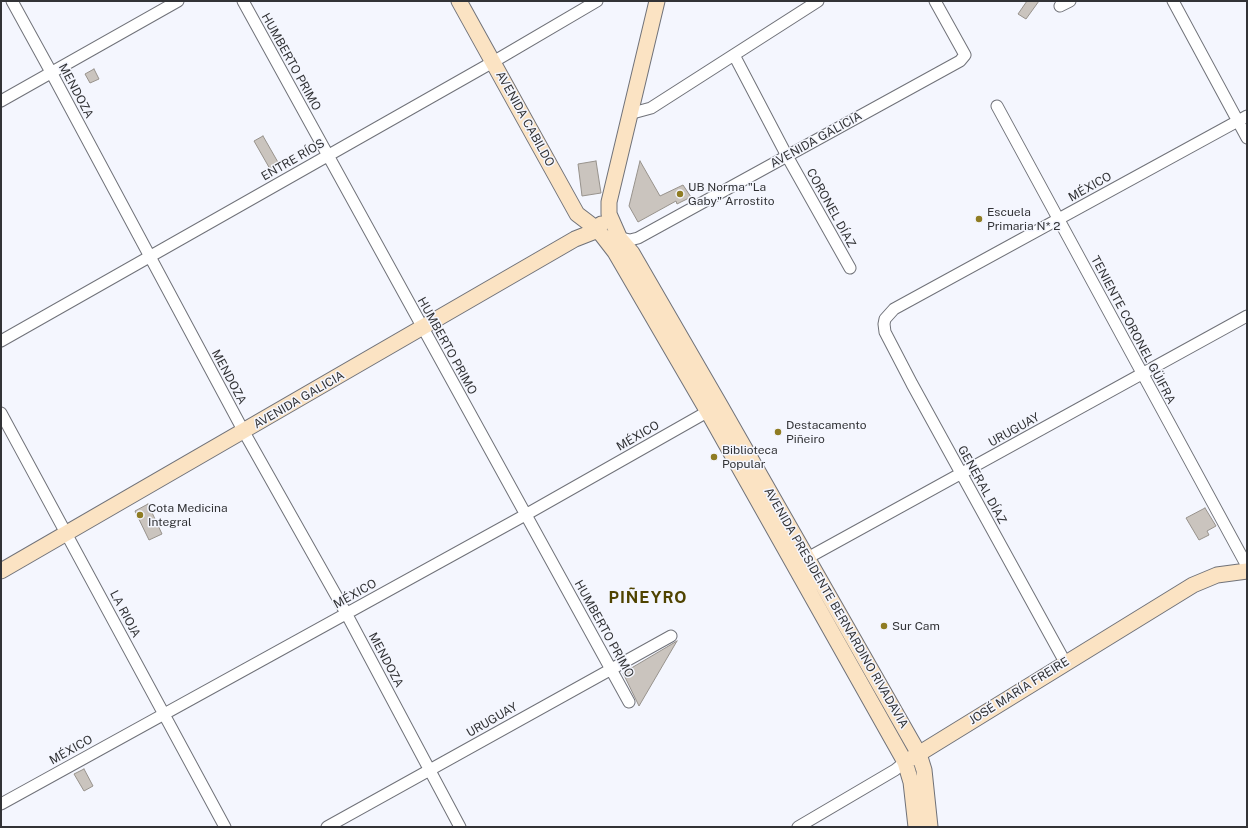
<!DOCTYPE html>
<meta charset="utf-8">
<style>
body{margin:0}
#map{position:relative;width:1248px;height:828px;overflow:hidden;background:#f4f6fe;font-family:"Public Sans",sans-serif}
canvas{display:block}
.frame{position:absolute;inset:0;border:2px solid #323336;pointer-events:none}
</style>
<div id="map">
<canvas width="1248" height="828"></canvas>
<div class="frame"></div>
</div>
<script>
const context = document.querySelector('canvas').getContext('2d');
context.lineJoin = 'round';
function fill(path, color) {
  context.fillStyle = color;
  context.fill(path, 'evenodd');
}
function toPath(rows) {
  const path = new Path2D();
  for (const r of rows) {
    path.moveTo(r[0], r[1]);
    for (let i = 2; i < r.length; i += 2) path.lineTo(r[i], r[i + 1]);
  }
  return path;
}
function stroke(path, color, width, dash) {
  context.strokeStyle = color;
  context.lineWidth = width;
  context.lineCap = dash ? 'butt' : 'round';
  context.setLineDash(dash || []);
  context.stroke(path);
}
function write(font, color, halo, rows, align = 'center') {
  context.font = font + ' "Public Sans",sans-serif';
  context.lineWidth = 3;
  context.setLineDash([]);
  context.textBaseline = 'middle';
  context.strokeStyle = halo;
  context.fillStyle = color;
  for (const [text, x, y, turn = 0] of rows) {
    context.save();
    context.translate(x, y);
    context.rotate((+turn || 0) * Math.PI / 180);
    context.textAlign = isNaN(turn) ? turn : align;
    if (halo) context.strokeText(text, 0, 0);
    context.fillText(text, 0, 0);
    context.restore();
  }
}
const building = toPath([
 [1027,1,1039,1,1026,19,1018,14,1027,1],
 [94,69,99,79,90,83,85,74,94,69],
 [263,136,279,164,270,169,254,141,263,136],
 [596,161,601,193,582,196,578,164,596,161],
 [640,161,660,196,683,185,691,197,677,204,676,201,638,222,629,206,640,161],
 [148,504,162,534,149,540,135,511,148,504],
 [1205,508,1216,526,1207,531,1209,535,1199,540,1186,518,1205,508],
 [677,641,639,706,623,673,677,641],
 [84,769,93,786,84,791,74,774,84,769]
]);
const street = toPath([
 [12,1,51,72,244,432,346,613,460,827],
 [243,1,629,702],
 [1173,1,1247,138],
 [1060,6,1070,1],
 [734,55,787,156,850,268],
 [1,101,178,1],
 [997,106,1247,566],
 [629,114,651,108,818,1],
 [617,237,630,240,638,238,960,61,965,55,935,1],
 [1,341,493,62,597,1],
 [1,413,225,827],
 [802,561,1247,316],
 [1065,662,912,384,885,332,884,324,885,319,894,309,1247,116],
 [1,804,527,514,714,408],
 [327,827,671,636],
 [798,827,895,770,905,762]
]);
const secondary = toPath([
 [459,1,577,214,598,230,615,252,708,412,905,762,911,782,916,827],
 [657,1,609,202,609,214,620,239,632,253,720,405,919,754,924,770,930,827],
 [1,571,575,239,598,230,601,224],
 [912,758,1193,585,1217,575,1247,571]
]);
const markers = [
 [680,194,4,"#8f7c23"],
 [979,219,4,"#8f7c23"],
 [778,432,4,"#8f7c23"],
 [714,457,4,"#8f7c23"],
 [140,515,4,"#8f7c23"],
 [884,626,4,"#8f7c23"]
];
const streetNames = [
 ["HUMBERTO PRIMO",291,62,61],
 ["MENDOZA",76,91,62],
 ["AVENIDA CABILDO",525,119,61],
 ["AVENIDA GALICIA",816,140,-29],
 ["ENTRE RÍOS",293,160,-30],
 ["MÉXICO",1090,187,-29],
 ["CORONEL DÍAZ",831,208,61],
 ["TENIENTE CORONEL GÜIFRA",1133,330,62],
 ["HUMBERTO PRIMO",447,346,61],
 ["MENDOZA",229,377,62],
 ["AVENIDA GALICIA",299,400,-30],
 ["URUGUAY",1014,430,-29],
 ["MÉXICO",638,436,-30],
 ["GENERAL DÍAZ",982,485,61],
 ["MÉXICO",355,594,-29],
 ["AVENIDA PRESIDENTE BERNARDINO RIVADAVIA",836,608,60],
 ["LA RIOJA",125,614,62],
 ["HUMBERTO PRIMO",604,629,61],
 ["MENDOZA",386,660,62],
 ["JOSÉ MARÍA FREIRE",1019,691,-32],
 ["URUGUAY",492,720,-30],
 ["MÉXICO",71,750,-29]
];
const poiNames = [
 ["UB Norma \"La",688,187],
 ["Gaby\" Arrostito",688,201],
 ["Escuela",987,212],
 ["Primaria N* 2",987,226],
 ["Destacamento",786,425],
 ["Piñeiro",786,439],
 ["Biblioteca",722,450],
 ["Popular",722,464],
 ["Cota Medicina",148,508],
 ["Integral",148,522],
 ["Sur Cam",892,626]
];
const districtNames = [
 ["PIÑEYRO",648,598]
];
fill(building, '#cac4be');
stroke(building, '#97928c', 1);
stroke(street, '#707279', 13);
stroke(secondary, '#707279', 17);
stroke(street, '#fff', 11);
stroke(secondary, '#fbe3c3', 15);
for (const [x, y, r, color] of markers) {
  const dot = new Path2D();
  dot.arc(x, y, r, 0, 2 * Math.PI);
  context.fillStyle = color;
  context.fill(dot);
  stroke(dot, '#f4f6fe', 1.5);
}
write('12px', '#323336', '#f4f6fe', streetNames);
write('12px', '#323336', '#f4f6fe', poiNames, 'left');
context.letterSpacing = '1px';
write('bold 16px', '#4f4300', '#f4f6fe', districtNames);
context.letterSpacing = '0px';
</script>
